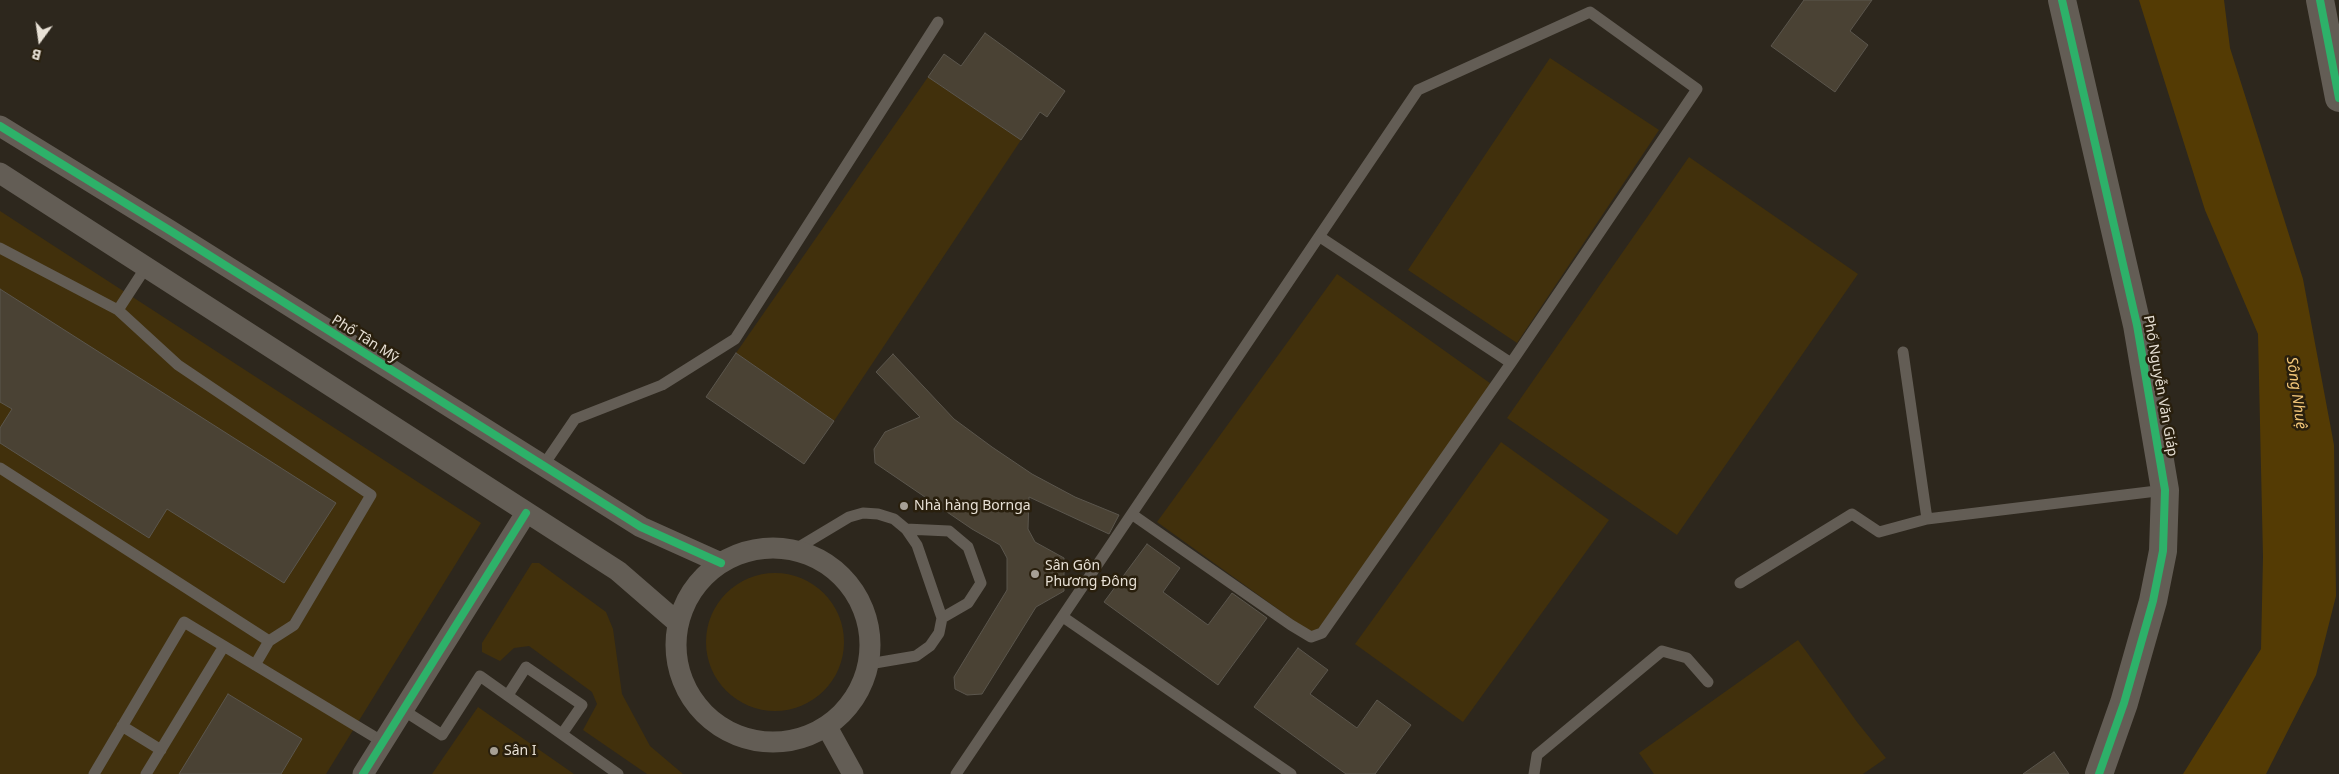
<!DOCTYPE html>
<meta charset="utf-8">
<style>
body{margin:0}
#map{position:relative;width:2339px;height:774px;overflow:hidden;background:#2d271d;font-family:"Noto Sans",sans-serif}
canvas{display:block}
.north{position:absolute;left:15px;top:15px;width:50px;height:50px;-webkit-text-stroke:4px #291f0d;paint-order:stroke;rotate:194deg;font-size:14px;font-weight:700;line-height:20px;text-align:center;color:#e8e1d6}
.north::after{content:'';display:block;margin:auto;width:18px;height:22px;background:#e8e1d6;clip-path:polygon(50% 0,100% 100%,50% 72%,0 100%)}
</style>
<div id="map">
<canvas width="2339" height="774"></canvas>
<div class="north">B</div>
</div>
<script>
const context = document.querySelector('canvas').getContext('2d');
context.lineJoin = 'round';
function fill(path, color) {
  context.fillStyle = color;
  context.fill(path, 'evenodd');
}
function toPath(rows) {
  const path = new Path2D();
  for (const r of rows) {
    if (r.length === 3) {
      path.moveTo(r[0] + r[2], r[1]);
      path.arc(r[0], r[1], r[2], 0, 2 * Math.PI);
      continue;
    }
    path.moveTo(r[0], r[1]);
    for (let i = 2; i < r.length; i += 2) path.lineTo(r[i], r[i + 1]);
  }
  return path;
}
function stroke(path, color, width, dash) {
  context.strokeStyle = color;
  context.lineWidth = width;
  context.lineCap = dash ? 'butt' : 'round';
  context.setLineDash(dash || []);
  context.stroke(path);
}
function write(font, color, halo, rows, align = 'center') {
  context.font = font + ' "Noto Sans",sans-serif';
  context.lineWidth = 5;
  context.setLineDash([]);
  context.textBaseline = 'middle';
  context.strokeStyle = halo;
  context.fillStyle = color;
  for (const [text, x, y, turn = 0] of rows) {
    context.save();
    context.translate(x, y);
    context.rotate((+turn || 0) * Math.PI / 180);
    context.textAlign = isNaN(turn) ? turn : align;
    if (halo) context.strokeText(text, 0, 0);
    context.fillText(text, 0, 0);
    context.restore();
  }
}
const green = toPath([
 [1550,58,1659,130,1517,343,1408,270],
 [928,77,1021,140,834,421,736,353],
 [1689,157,1858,274,1677,535,1507,418],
 [0,211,481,523,326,774,0,774],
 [1337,274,1494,386,1314,635,1157,522],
 [1501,442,1609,520,1463,722,1355,644],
 [532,563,539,563,606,612,613,629,622,694,650,746,683,774,647,774,583,730,597,704,592,692,529,646,514,648,500,661,482,652,482,643],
 [775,642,69],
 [1798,640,1857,722,1886,758,1863,774,1654,774,1639,753],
 [478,707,508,728,574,774,432,774]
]);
const water = toPath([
 [2139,0,2224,0,2230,48,2303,279,2334,445,2336,596,2316,675,2266,774,2183,774,2261,649,2263,557,2258,334,2205,210]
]);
const building = toPath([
 [1804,0,1872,0,1850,31,1868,45,1835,92,1771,46,1804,0],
 [985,33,1065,91,1047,117,1040,112,1021,140,928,77,944,54,961,66,985,33],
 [0,289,336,503,284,583,167,509,149,538,0,443,0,428,12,409,0,402,0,289],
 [736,353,834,421,804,464,706,397,736,353],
 [893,354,954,419,992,447,1032,474,1075,497,1119,515,1109,534,1029,497,1028,529,1035,542,1064,558,1064,591,1036,607,982,694,967,695,955,689,954,677,1007,590,1007,558,1000,545,972,529,875,463,874,449,885,432,920,417,876,372,893,354],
 [1147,544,1180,568,1163,592,1208,625,1232,593,1267,618,1218,685,1104,602,1147,544],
 [1298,648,1328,670,1310,694,1357,728,1377,700,1411,725,1375,774,1346,774,1254,707,1298,648],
 [228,694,302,739,281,774,179,774,228,694],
 [2054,752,2069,774,2023,774,2054,752]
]);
const service = toPath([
 [1320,237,1511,363],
 [0,248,118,310,146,267],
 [118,310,178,365,371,495,294,625,269,641,255,665],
 [1903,352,1927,519,2165,490],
 [543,466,575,419,662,385,735,339,938,22],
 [0,468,269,641],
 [906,529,949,531,968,547,981,583,968,603,942,618],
 [794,550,849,517,863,513,878,514,894,519,906,529,917,545,942,618,939,633,930,646,916,656,869,664],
 [1740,583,1852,514,1879,532,1927,519],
 [1063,617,1291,774],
 [508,695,526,667,582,705,562,734],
 [403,710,442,735,480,676,618,774],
 [122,726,161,750],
 [94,774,184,622,383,742],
 [146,774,224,646],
 [956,774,1418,90,1590,12,1697,89,1511,363,1322,633,1311,637,1291,625,1133,515],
 [1534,774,1537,755,1662,651,1687,658,1708,682]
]);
const minor = toPath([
 [0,126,169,230,641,527,721,563],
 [0,173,618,571,678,623],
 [773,645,97],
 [827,727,853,774],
 [363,774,526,513]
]);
const tertiary = toPath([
 [2062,0,2137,325,2165,490,2163,551,2153,601,2124,703,2099,774],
 [2320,0,2339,98]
]);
const cycleway = toPath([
 [2062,0,2137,325,2165,490,2163,551,2153,601,2124,703,2099,774],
 [2320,0,2339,98],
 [0,126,169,230,641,527,721,563],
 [363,774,526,513]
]);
const markers = [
 [904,506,5,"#a7a095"],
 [1035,574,5,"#a7a095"],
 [494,751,5,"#a7a095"]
];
const streetNames = [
 ["Phố Tân Mỹ",365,339,32],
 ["Phố Nguyễn Văn Giáp",2160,386,80]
];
const poiNames = [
 ["Nhà hàng Bornga",914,506],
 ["Sân Gôn",1045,566],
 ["Phương Đông",1045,582],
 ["Sân I",504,751]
];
const waterNames = [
 ["Sông Nhuệ",2296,393,82]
];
fill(green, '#41300c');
fill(water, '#543b04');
fill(building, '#4a4234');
stroke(building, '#5b564d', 1);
stroke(service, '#635d55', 11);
stroke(minor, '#635d55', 21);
stroke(tertiary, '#635d55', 28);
stroke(cycleway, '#2db169', 8);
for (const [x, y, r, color] of markers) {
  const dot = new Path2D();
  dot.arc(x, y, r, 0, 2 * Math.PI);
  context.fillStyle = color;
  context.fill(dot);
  stroke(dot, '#291f0d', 2);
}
write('14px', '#e8e1d6', '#291f0d', streetNames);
write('14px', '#e8e1d6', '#291f0d', poiNames, 'left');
write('italic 15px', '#f3c779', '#291f0d', waterNames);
</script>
